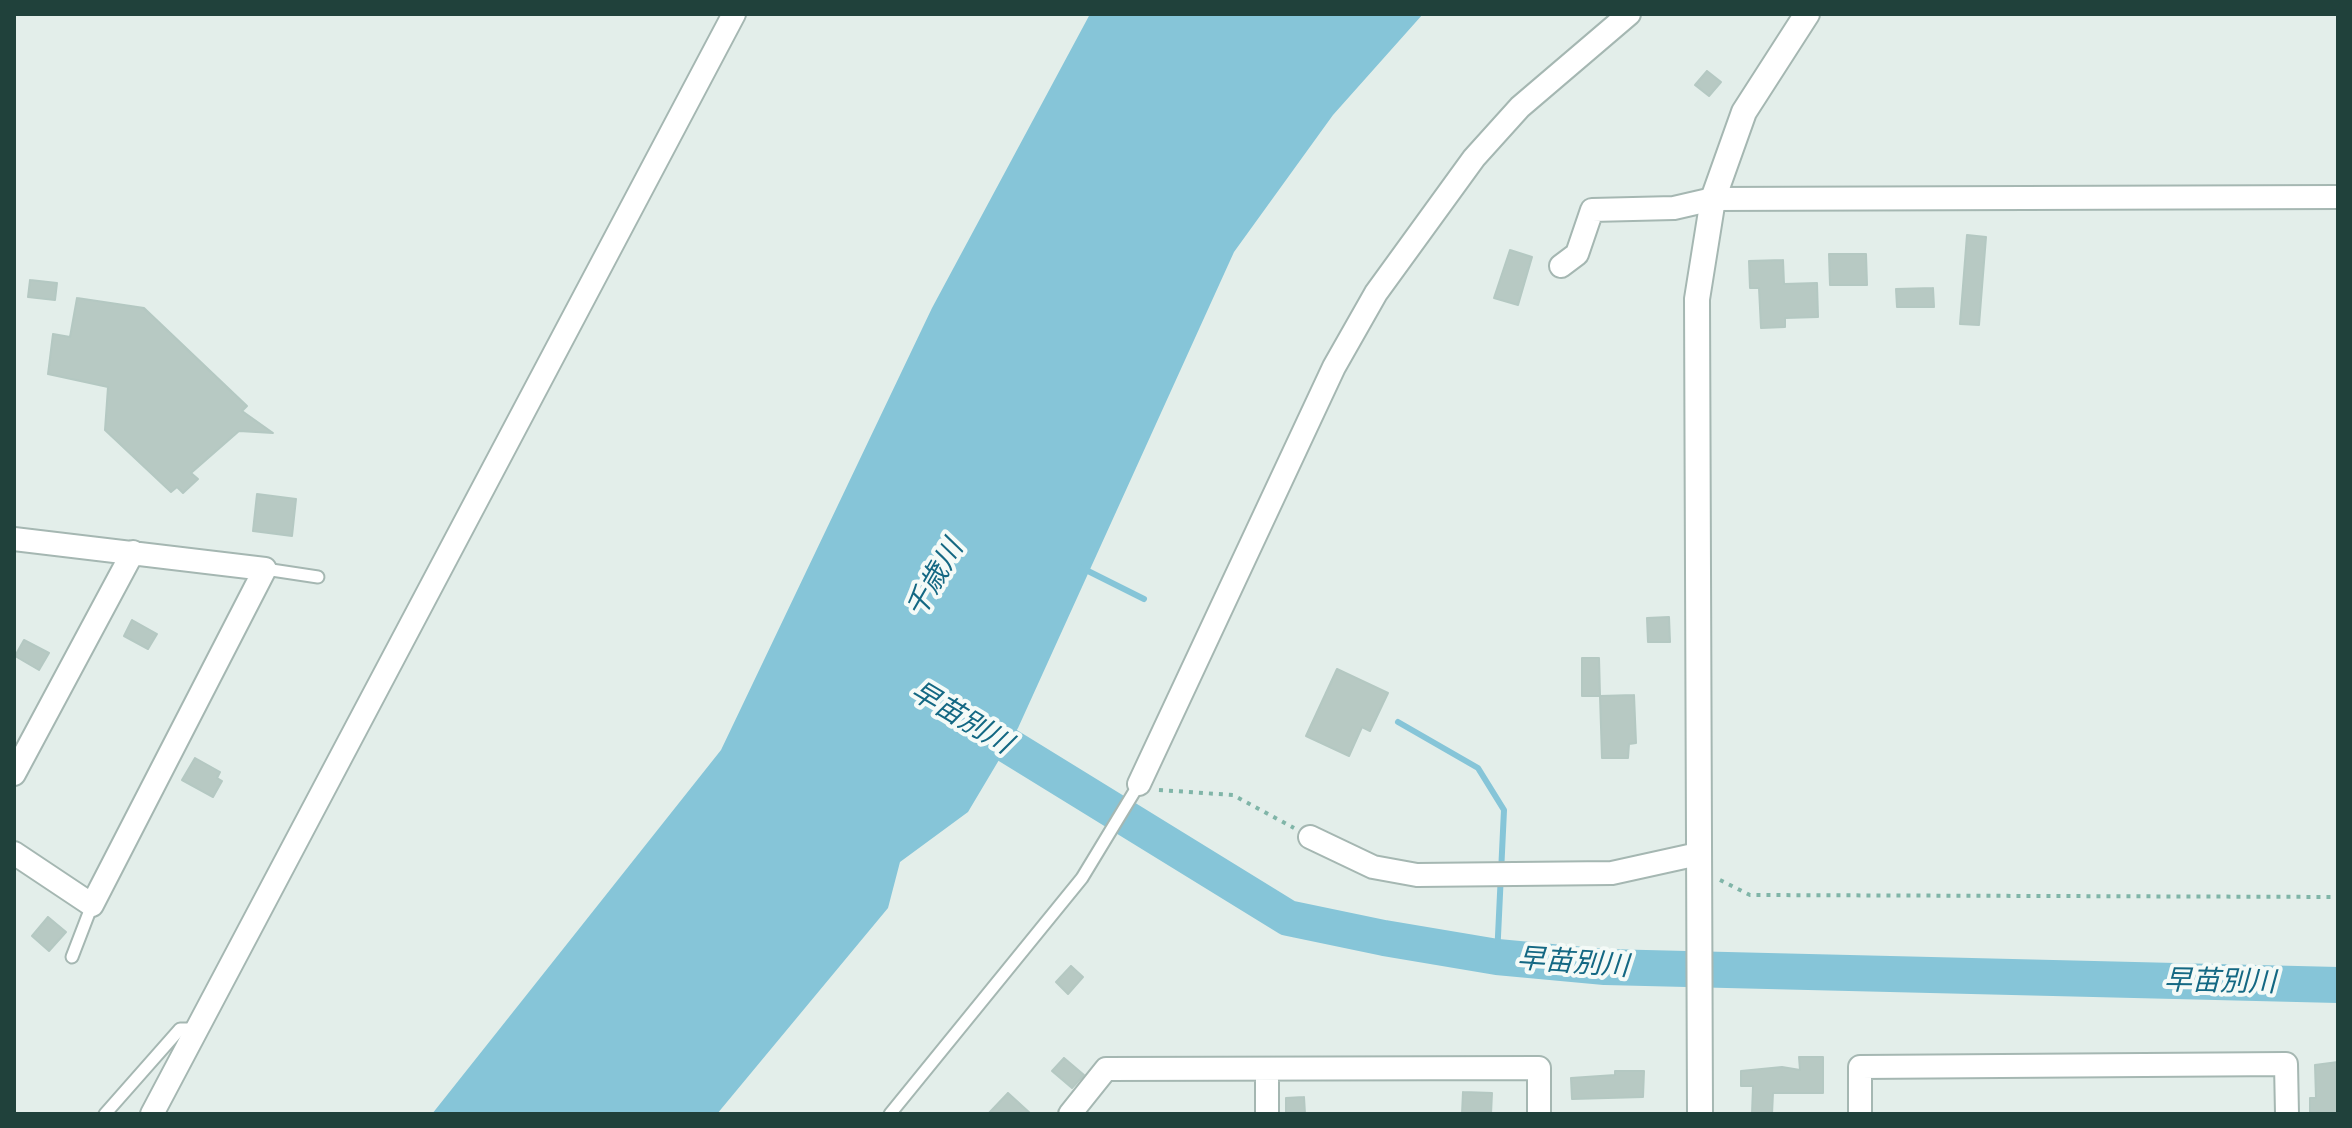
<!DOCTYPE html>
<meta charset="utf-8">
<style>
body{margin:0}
#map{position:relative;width:2352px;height:1128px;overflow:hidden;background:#e3eeea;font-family:Cabin,sans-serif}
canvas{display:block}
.frame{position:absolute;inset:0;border:16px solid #20413b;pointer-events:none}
</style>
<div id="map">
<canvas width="2352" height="1128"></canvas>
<div class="frame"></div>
</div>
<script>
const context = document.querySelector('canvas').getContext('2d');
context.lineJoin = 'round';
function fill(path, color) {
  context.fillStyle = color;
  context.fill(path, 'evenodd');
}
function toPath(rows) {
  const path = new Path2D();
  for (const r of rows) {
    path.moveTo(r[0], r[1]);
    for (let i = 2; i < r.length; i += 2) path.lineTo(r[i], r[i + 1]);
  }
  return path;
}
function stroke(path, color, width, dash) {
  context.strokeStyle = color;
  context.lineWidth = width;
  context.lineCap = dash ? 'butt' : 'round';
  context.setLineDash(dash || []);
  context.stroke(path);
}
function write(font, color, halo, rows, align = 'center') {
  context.font = font + ' Cabin,"Noto Sans JP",sans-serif';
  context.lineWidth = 8;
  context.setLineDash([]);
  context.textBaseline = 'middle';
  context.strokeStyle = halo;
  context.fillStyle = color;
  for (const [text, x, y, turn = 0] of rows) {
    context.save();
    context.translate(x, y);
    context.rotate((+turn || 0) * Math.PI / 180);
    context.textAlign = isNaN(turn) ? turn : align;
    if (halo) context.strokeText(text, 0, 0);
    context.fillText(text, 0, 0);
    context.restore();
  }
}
const water = toPath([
 [1090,14,1423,14,1333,115,1234,252,1018,728,968,812,900,862,888,908,717,1114,432,1114,721,750,932,308]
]);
const stream = toPath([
 [1082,568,1144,599],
 [1398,722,1478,768,1504,810,1497,957]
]);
const river = toPath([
 [968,721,1288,918,1384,938,1497,957,1605,967,2338,985]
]);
const building = toPath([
 [1707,71,1721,82,1709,96,1695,85,1707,71],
 [1967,235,1986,237,1979,325,1960,324,1967,235],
 [1510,250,1532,257,1518,305,1494,298,1510,250],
 [1829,254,1866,254,1867,285,1830,285,1829,254],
 [1783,260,1784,284,1817,283,1818,317,1785,318,1785,327,1761,328,1759,288,1750,288,1749,261,1783,260],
 [30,280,57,283,55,300,28,297,30,280],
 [1933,288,1934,307,1897,307,1896,289,1933,288],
 [77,298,144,308,247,406,242,411,273,433,239,431,191,473,198,479,183,493,177,487,171,492,105,430,108,387,48,374,53,334,70,337,77,298],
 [257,494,296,499,292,536,253,531,257,494],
 [1669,617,1670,642,1648,642,1647,618,1669,617],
 [132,620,157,634,148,649,124,636,132,620],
 [24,640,49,653,39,670,15,656,24,640],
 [1582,658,1599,658,1600,696,1582,696,1582,658],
 [1337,669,1388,693,1370,731,1362,727,1349,756,1306,736,1337,669],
 [1634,695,1636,743,1629,744,1628,758,1602,758,1600,696,1634,695],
 [195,758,220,772,217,778,222,781,213,797,182,780,195,758],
 [48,917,66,932,49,951,32,936,48,917],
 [1071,966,1083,977,1068,994,1056,982,1071,966],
 [1799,1057,1823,1057,1823,1093,1773,1093,1772,1114,1752,1114,1753,1086,1741,1086,1741,1071,1782,1067,1800,1070,1799,1057],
 [1064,1058,1084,1075,1072,1088,1052,1071,1064,1058],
 [2338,1062,2337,1114,2310,1114,2310,1098,2316,1098,2315,1065,2338,1062],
 [1615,1071,1644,1071,1643,1097,1572,1099,1571,1078,1615,1075,1615,1071],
 [1463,1092,1492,1093,1491,1114,1462,1114,1463,1092],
 [1008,1093,1031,1114,988,1114,1008,1093],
 [1304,1097,1305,1114,1286,1114,1286,1098,1304,1097]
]);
const path = toPath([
 [1159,790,1233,795,1294,828],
 [1720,880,1750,895,2338,897]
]);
const service = toPath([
 [265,569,318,577],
 [72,957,92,905],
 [105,1114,180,1029,198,1029],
 [890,1114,1082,878,1139,784]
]);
const minor = toPath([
 [1561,266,1577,254,1592,210,1674,208,1713,199,2338,197],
 [14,539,265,569,92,905,14,853],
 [14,774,133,552],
 [1139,784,1334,367,1376,293,1474,158,1520,107,1629,14],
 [1310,837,1373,867,1417,875,1612,873,1698,854],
 [152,1114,734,14],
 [1070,1114,1106,1069,1539,1068,1539,1114],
 [1267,1114,1267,1069],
 [1860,1114,1860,1067,2286,1064,2287,1114]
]);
const tertiary = toPath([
 [1700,1114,1697,299,1713,199,1744,112,1807,14]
]);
const waterNames = [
 ["千歳川",935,579,-60],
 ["早苗別川",961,718,31],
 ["早苗別川",1573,963,4],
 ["早苗別川",2220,982,1]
];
fill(water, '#86c5d8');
stroke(stream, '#86c5d8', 6);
stroke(river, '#86c5d8', 36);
fill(building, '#b7c9c3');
stroke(building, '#b4c8c2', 2);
stroke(service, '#a5b7b2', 15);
stroke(minor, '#a5b7b2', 26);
stroke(tertiary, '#a5b7b2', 28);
stroke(path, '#80b5a8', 4, [4, 6]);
stroke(service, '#fff', 11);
stroke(minor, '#fff', 22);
stroke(tertiary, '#fff', 24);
write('italic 28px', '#146883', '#f4faf7', waterNames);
</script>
